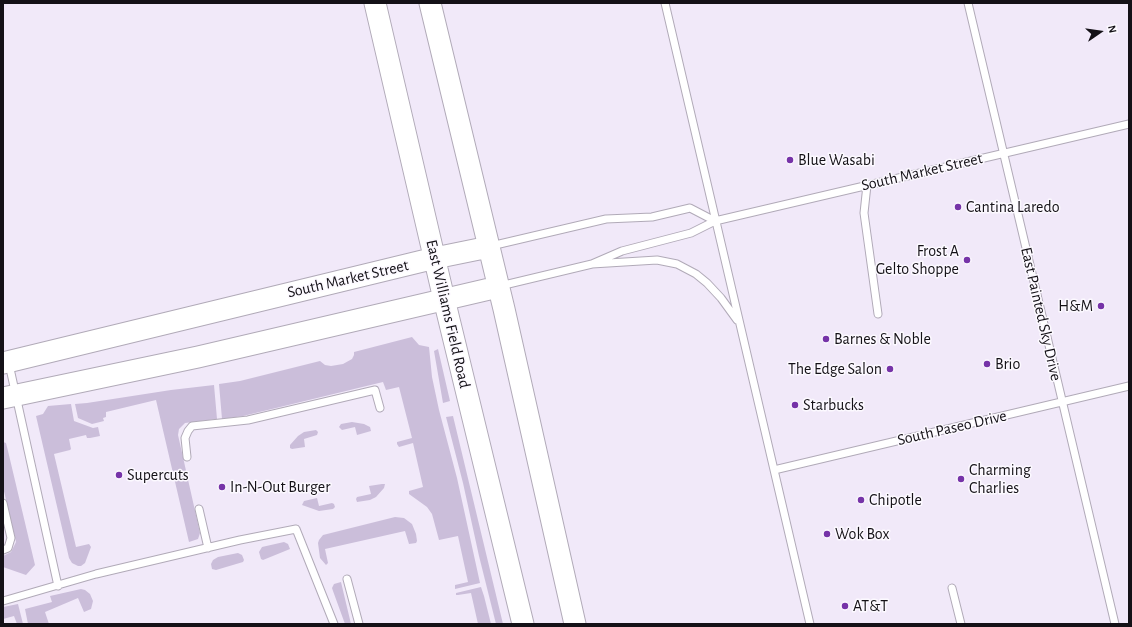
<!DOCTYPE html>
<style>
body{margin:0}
#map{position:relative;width:1132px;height:627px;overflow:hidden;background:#f1e9f9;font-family:"Alegreya Sans",sans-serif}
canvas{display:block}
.frame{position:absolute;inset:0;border:4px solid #141117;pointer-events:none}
.north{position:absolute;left:1080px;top:12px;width:40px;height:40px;-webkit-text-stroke:3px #fcf9ff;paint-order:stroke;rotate:77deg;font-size:11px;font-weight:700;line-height:16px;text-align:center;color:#141117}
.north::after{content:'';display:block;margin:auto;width:14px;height:18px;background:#141117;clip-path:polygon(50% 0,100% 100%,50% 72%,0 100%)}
</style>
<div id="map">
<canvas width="1132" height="627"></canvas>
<div class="frame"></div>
<div class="north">N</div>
</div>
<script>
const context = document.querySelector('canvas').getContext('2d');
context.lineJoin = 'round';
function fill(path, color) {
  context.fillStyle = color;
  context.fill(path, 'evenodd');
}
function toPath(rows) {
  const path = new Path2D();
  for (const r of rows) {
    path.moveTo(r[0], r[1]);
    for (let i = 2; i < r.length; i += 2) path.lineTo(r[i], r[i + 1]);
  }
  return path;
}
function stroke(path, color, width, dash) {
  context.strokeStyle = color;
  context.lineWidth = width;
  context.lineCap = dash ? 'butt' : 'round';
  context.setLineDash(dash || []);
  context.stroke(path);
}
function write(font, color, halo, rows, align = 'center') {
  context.font = font + ' "Alegreya Sans",sans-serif';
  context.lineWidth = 3;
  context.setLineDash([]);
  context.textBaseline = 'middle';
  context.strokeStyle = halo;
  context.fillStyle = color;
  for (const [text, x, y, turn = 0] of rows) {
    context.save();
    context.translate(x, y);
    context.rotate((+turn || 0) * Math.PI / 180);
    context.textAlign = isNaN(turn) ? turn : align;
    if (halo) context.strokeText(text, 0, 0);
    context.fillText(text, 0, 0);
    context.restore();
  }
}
const green = toPath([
 [412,337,419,345,429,347,432,377,439,410,457,478,480,583,455,589,455,585,468,582,458,536,439,540,432,514,427,507,409,494,409,491,423,487,413,443,399,447,397,444,397,442,412,438,399,387,386,390,383,382,243,416,222,419,219,384,240,381,320,361,325,365,331,366,343,364,352,359,354,355,354,352],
 [438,349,450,401,443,403,434,351],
 [214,385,217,419,185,423,179,429,178,435,200,533,198,539,189,542,156,400,106,412,106,417,103,418,104,421,92,424,78,418,75,404,87,403,171,390],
 [71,404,74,421,93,428,98,427,100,436,90,438,87,438,86,435,69,439,71,449,70,450,54,454,76,547,89,544,91,547,85,563,81,566,78,566,72,563,69,558,36,416,43,414,48,406],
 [453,416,503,624,496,624,479,556,463,483,446,417],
 [352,422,364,424,370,427,371,431,357,435,355,427,342,430,339,427,341,424],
 [316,430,318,432,317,435,304,439,305,447,292,449,290,448,290,445,298,436,304,432],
 [3,442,6,443,8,451,35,565,26,575,3,567,3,556,11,552,16,542,3,487],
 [382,484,385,484,384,488,376,497,370,500,357,502,356,499,357,497,371,494,369,486],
 [317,498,319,506,332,503,334,504,335,507,333,509,319,511,302,505,304,501],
 [395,517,404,518,412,524,416,534,417,541,416,543,409,544,405,531,325,549,328,563,326,565,320,558,318,543,319,540,323,535],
 [284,542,288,544,290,549,263,560,261,559,259,552,262,547],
 [238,553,242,555,244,560,243,562,216,570,212,569,211,564,213,560,218,557],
 [341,582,351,624,345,624,333,591,332,588,334,584],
 [481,587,484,596,491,624,478,624,471,593,458,595,456,595,456,593],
 [81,589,85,590,90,594,93,601,91,609,84,612,78,598,45,612,49,624,28,624,25,609,52,602,50,596],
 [18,604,23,624,17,624,14,616,3,619,3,607]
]);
const lane = toPath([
 [665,3,810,624],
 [968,3,1115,624],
 [867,185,864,213,878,314],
 [491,246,606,219,652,217,690,208,715,221],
 [592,264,622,251,691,233,715,221,1129,124],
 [500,286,592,264,657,260,677,264,696,274,707,283,721,298,737,320],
 [9,364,58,586],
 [187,457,185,438,188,431,192,426,248,420,375,390,380,408],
 [774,470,1129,386],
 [3,503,11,538,8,548,3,550],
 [199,509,208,548],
 [347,579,359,624],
 [952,588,961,624],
 [3,601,96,574,240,540,296,529,334,624]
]);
const secondary = toPath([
 [375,3,444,299,523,624],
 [430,3,504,309,575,624],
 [3,363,435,258,489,247],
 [3,398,198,357,498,287]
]);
const markers = [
 [790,160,4,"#7633a8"],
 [958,207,4,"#7633a8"],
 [967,260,4,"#7633a8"],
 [1101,306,4,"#7633a8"],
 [826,339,4,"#7633a8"],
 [987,364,4,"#7633a8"],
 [890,369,4,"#7633a8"],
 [795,405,4,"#7633a8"],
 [119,475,4,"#7633a8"],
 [961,479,4,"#7633a8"],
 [222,487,4,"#7633a8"],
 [861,500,4,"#7633a8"],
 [827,534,4,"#7633a8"],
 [845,606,4,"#7633a8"]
];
const poiNames = [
 ["Blue Wasabi",798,160],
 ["Cantina Laredo",966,207],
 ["Frost A",959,251,"right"],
 ["Gelto Shoppe",959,269,"right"],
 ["H&M",1093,306,"right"],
 ["Barnes & Noble",834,339],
 ["Brio",995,364],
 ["The Edge Salon",882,369,"right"],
 ["Starbucks",803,405],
 ["Charming",969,470],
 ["Charlies",969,488],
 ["Supercuts",127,475],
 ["In-N-Out Burger",230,487],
 ["Chipotle",869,500],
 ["Wok Box",835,534],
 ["AT&T",853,606]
];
const streetNames = [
 ["South Market Street",922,172,-13],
 ["South Market Street",348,279,-13],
 ["East Williams Field Road",448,314,77],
 ["East Painted Sky Drive",1041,314,77],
 ["South Paseo Drive",952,428,-13]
];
fill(green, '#cbbeda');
stroke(lane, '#b1aab8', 9);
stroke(secondary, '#b1aab8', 23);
stroke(lane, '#fff', 7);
stroke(secondary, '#fff', 21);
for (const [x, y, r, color] of markers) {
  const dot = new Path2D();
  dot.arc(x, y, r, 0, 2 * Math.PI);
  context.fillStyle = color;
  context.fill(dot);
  stroke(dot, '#fcf9ff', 1.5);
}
write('16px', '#141117', '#fcf9ff', poiNames, 'left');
write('16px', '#141117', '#fcf9ff', streetNames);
</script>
